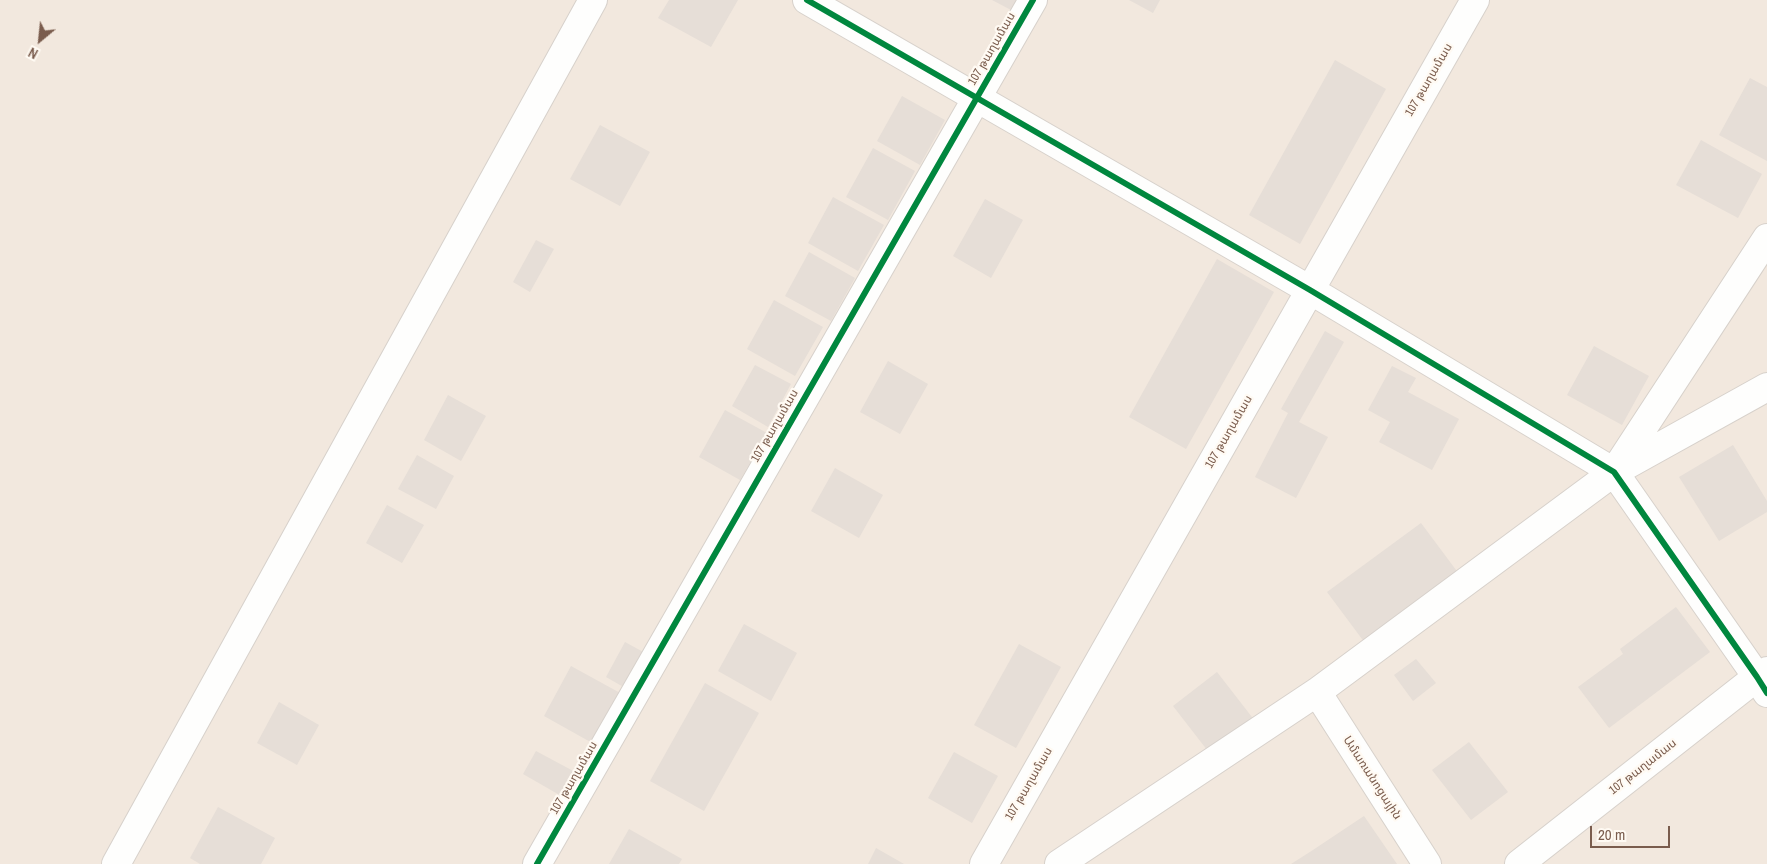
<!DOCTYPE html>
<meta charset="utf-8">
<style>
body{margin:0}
#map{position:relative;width:1767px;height:864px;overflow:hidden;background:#f9f5f0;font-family:"Archivo Narrow",sans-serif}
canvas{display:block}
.north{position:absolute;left:15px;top:15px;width:50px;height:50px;-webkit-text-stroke:4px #fffaf3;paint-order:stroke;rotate:208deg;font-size:14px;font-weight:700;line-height:20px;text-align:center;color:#7a5c4d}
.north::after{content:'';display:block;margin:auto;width:18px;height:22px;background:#7a5c4d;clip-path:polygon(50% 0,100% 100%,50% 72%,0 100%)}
.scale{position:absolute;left:1590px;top:826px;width:80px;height:22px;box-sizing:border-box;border:2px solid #7a5c4d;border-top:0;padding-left:6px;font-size:15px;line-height:18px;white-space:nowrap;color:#7a5c4d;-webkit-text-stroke:4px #fffaf3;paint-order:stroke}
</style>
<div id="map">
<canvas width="1767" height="864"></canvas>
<div class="north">N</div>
<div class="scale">20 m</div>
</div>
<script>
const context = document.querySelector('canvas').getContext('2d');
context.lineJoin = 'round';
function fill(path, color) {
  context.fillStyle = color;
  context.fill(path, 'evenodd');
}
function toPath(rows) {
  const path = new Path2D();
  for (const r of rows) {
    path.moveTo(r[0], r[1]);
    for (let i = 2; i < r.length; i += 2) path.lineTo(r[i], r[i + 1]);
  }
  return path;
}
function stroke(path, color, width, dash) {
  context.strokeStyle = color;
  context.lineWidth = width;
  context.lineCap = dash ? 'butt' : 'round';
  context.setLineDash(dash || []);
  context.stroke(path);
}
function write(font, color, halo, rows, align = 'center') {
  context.font = font + ' "Archivo Narrow","Noto Sans Armenian",sans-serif';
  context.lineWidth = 4.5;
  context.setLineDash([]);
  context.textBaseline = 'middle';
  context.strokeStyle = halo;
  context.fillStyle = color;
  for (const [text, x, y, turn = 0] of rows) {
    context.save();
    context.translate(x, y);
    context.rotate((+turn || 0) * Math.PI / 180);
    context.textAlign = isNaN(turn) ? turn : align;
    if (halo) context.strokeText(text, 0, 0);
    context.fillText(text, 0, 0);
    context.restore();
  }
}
const residential = toPath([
 [0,0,1767,0,1767,864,0,864]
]);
const building = toPath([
 [669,0,738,0,711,47,658,18],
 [992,0,1017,0,1011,10],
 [1129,0,1160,0,1153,13],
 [1335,60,1386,89,1300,244,1249,215],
 [1750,78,1767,87,1767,161,1719,135],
 [902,96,945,120,920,165,877,141],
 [600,125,650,152,620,206,570,179],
 [1701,140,1762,174,1738,218,1676,185],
 [873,148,915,171,888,220,846,197],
 [833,197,884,225,858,271,808,243],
 [985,199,1023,220,991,278,953,256],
 [536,240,554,249,530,292,513,282],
 [809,252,855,278,831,321,785,296],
 [1217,259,1274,292,1186,449,1129,417],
 [774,300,823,327,795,376,747,349],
 [1325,331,1344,342,1299,422,1328,437,1296,498,1255,477,1288,413,1281,409],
 [1594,346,1649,376,1622,425,1567,395],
 [888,361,928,384,900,434,860,412],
 [755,365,791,384,768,427,732,406],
 [1392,366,1416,378,1408,392,1459,419,1432,470,1379,442,1390,422,1368,410],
 [448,395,486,416,461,461,424,440],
 [725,410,767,433,740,480,699,457],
 [1733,445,1767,501,1767,512,1719,541,1679,477],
 [417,455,454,476,436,509,398,489],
 [835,468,883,495,859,538,811,511],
 [387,505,424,525,402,563,366,543],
 [1421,523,1459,574,1365,643,1327,592],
 [1676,607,1710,652,1609,728,1578,687,1623,654,1620,649],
 [744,624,797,653,771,701,718,671],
 [625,642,647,654,627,689,606,677],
 [1019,644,1061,667,1016,748,974,725],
 [1416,659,1436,683,1413,701,1394,675],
 [571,666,622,694,594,744,544,716],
 [1217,672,1255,721,1211,755,1173,706],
 [705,683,759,713,704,811,650,781],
 [279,702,319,725,297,765,257,743],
 [1469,742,1508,792,1471,820,1432,770],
 [536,751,577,773,563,797,523,774],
 [954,752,998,776,972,823,928,798],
 [218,807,275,838,261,864,200,864,190,858],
 [1364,816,1397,864,1291,864,1313,850],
 [629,829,682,859,679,864,609,864],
 [876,848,904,864,868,864]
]);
const minor = toPath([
 [807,0,1310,290,1614,472,1757,677,1767,693],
 [1616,469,1767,238],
 [1317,692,1427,864],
 [116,864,593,0],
 [537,864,1033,0],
 [984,864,1475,0],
 [1059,864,1317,692,1614,472,1767,387],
 [1519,864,1757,677,1767,671]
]);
const cycleway = toPath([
 [807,0,1310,290,1614,472,1757,677,1767,693],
 [537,864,1033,0]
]);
const streetNames = [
 ["107 թաղամաս",992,49,-60],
 ["107 թաղամաս",1429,80,-60],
 ["107 թաղամաս",775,426,-60],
 ["107 թաղամաս",1229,432,-60],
 ["107 թաղամաս",1643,767,-38],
 ["107 թաղամաս",574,778,-60],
 ["Ամառանոցային",1372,778,57],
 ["107 թաղամաս",1029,784,-60]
];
fill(residential, '#f2e8de');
fill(building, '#e6ded7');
stroke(minor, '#d7d1cb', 30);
stroke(minor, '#fefefd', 28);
stroke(cycleway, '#00873e', 6);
write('12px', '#7a5c4d', '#fffaf3', streetNames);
</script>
